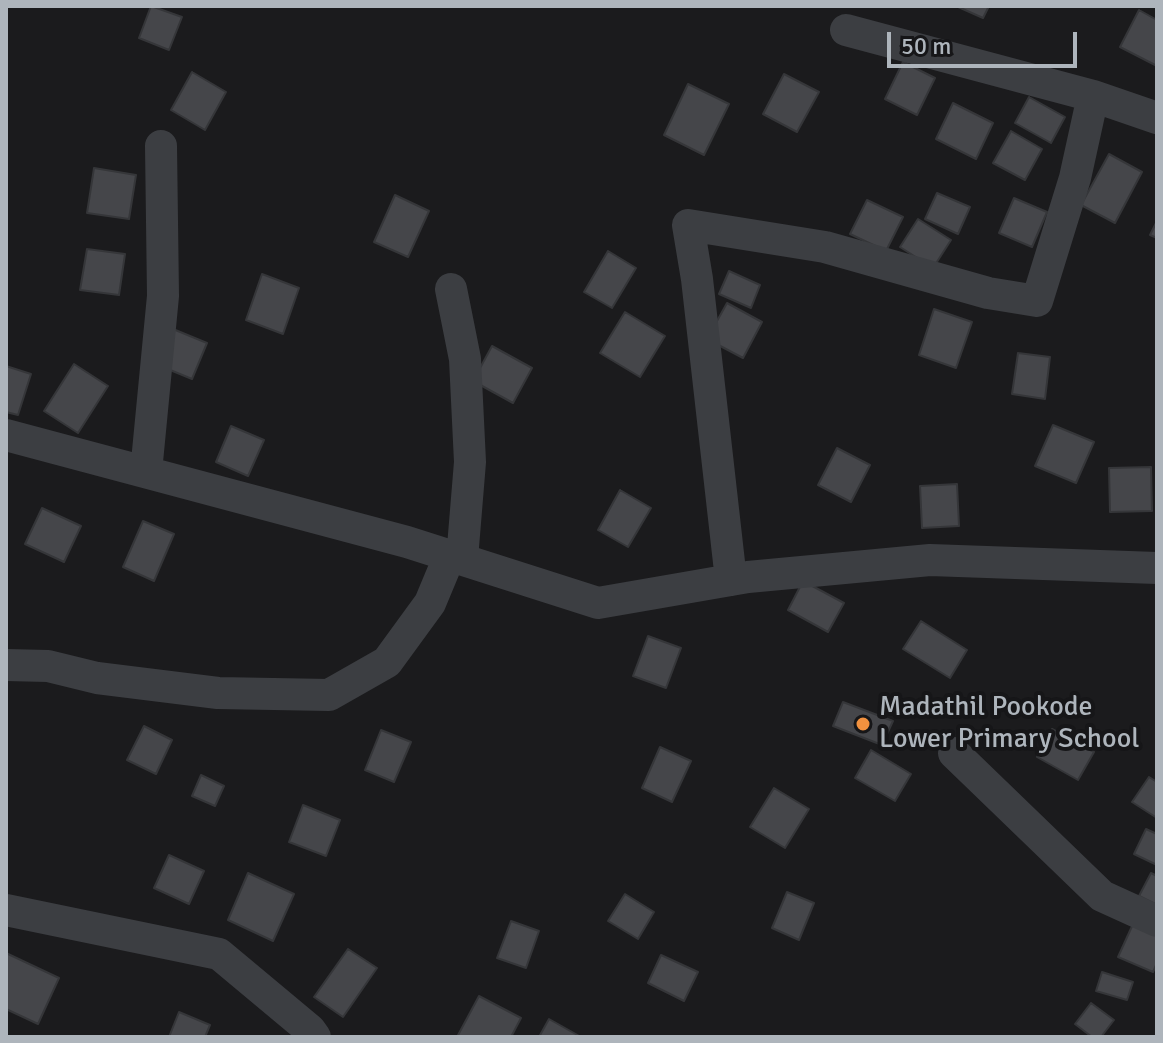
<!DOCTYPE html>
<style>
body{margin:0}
#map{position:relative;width:1163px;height:1043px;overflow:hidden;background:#1b1b1d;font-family:Signika,sans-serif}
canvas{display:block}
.frame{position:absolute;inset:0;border:8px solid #aeb5bc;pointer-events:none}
.scale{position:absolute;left:887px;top:32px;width:190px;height:36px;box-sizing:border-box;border:4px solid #aeb5bc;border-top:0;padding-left:10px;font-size:24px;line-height:28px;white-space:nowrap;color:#aeb5bc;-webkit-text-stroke:6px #161618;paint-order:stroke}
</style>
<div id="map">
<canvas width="1163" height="1043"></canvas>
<div class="frame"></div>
<div class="scale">50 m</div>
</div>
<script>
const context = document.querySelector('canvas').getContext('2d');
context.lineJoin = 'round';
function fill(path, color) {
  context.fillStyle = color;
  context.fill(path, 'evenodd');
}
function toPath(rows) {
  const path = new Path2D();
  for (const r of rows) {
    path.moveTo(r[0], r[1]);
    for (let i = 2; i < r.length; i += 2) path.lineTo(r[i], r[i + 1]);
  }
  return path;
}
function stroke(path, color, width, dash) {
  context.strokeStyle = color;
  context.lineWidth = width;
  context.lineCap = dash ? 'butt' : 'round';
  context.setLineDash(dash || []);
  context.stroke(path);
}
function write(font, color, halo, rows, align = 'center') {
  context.font = font + ' Signika,sans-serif';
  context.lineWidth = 8;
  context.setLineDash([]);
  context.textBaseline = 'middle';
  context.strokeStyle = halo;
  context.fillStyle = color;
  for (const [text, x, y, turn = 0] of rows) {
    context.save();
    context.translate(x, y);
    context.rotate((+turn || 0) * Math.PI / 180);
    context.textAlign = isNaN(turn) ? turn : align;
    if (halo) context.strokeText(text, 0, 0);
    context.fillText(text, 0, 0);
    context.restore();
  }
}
const building = toPath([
 [151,6,182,17,169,50,139,38,151,6],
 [956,6,989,6,983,18,956,6],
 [1139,10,1157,20,1157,66,1120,47,1139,10],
 [903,62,935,78,917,115,885,99,903,62],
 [192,72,226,92,205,130,171,110,192,72],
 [784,74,819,92,797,132,763,114,784,74],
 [688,84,729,104,704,155,664,135,688,84],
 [1029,97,1065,117,1051,143,1015,123,1029,97],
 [953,103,993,123,976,159,936,139,953,103],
 [1011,131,1042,149,1025,180,993,163,1011,131],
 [1109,154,1142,172,1115,223,1081,205,1109,154],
 [94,168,136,175,129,219,87,213,94,168],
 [937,193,970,207,958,234,925,219,937,193],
 [395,195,429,211,408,257,374,242,395,195],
 [1014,198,1047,212,1032,247,999,233,1014,198],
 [867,200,903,217,886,251,850,234,867,200],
 [918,219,951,240,933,268,900,247,918,219],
 [1157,221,1157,238,1150,235,1157,221],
 [87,249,125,254,119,295,80,290,87,249],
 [608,251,636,268,612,308,584,292,608,251],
 [729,271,760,285,751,308,719,294,729,271],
 [262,274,299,288,283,334,246,320,262,274],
 [727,303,762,322,743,358,707,339,727,303],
 [934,309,972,322,956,368,919,355,934,309],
 [625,312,665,336,640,377,600,353,625,312],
 [173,329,207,343,192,379,158,365,173,329],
 [492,346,532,368,513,403,473,381,492,346],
 [1018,353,1050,357,1045,399,1012,394,1018,353],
 [74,364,108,386,78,433,44,411,74,364],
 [6,366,31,374,18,415,6,412,6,366],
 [1053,425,1094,442,1076,483,1035,466,1053,425],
 [231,426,264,440,248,476,216,462,231,426],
 [837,448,870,465,851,502,818,485,837,448],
 [1151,467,1152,511,1110,512,1109,468,1151,467],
 [957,484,959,526,922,528,920,486,957,484],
 [620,490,651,508,628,547,598,530,620,490],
 [42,508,81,526,64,562,25,544,42,508],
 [143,521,174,534,154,581,123,567,143,521],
 [803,581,844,603,828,632,788,610,803,581],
 [921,621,967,650,950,678,903,649,921,621],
 [648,636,681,648,666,688,633,676,648,636],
 [843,702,893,721,882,745,833,726,843,702],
 [144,726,172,740,156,774,127,760,144,726],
 [1052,729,1094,752,1078,780,1037,757,1052,729],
 [381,730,411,742,394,782,365,770,381,730],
 [660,747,691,761,672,802,642,788,660,747],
 [871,750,911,774,895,801,855,778,871,750],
 [201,775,224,786,215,806,192,796,201,775],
 [1149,777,1157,782,1157,818,1132,802,1149,777],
 [774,788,809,809,785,848,750,827,774,788],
 [303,805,340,820,326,856,289,842,303,805],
 [1146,829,1157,834,1157,865,1134,854,1146,829],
 [169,855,204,871,189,904,154,888,169,855],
 [248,873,294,894,273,941,228,920,248,873],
 [1151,873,1157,876,1157,905,1139,896,1151,873],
 [787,892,814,903,799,940,772,928,787,892],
 [625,894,654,912,638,939,608,921,625,894],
 [511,921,539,931,526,968,497,958,511,921],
 [1133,924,1157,934,1157,963,1153,972,1118,957,1133,924],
 [348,949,377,968,343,1017,314,997,348,949],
 [6,953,59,978,38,1024,6,1009,6,953],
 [661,955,698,972,684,1001,648,983,661,955],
 [1102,972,1133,982,1127,1000,1096,991,1102,972],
 [479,996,521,1018,511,1037,457,1037,479,996],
 [1091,1003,1114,1020,1101,1037,1092,1037,1075,1024,1091,1003],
 [179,1012,210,1025,205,1037,169,1037,179,1012],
 [549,1019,581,1037,539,1037,549,1019]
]);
const minor = toPath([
 [846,30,1093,96],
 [451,289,465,359,470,462,462,559],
 [6,435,407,542,598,603,748,577,930,560,1157,568],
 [146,472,163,296,161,146],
 [731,580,697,279,688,225,825,247,988,293,1037,301,1075,178,1093,96,1157,118],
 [6,665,48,666,97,678,218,693,329,695,387,662,430,603,450,555],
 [954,753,1102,896,1157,921],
 [6,910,219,954,310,1030,315,1037]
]);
const markers = [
 [863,724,8,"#f1913f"]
];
const poiNames = [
 ["Madathil Pookode",879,708],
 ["Lower Primary School",879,740]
];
fill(building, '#45464a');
stroke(building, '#353639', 2);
stroke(minor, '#3c3e42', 32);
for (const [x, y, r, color] of markers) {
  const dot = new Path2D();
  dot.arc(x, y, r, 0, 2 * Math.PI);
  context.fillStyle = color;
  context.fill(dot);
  stroke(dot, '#161618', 3);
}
write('28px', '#aeb5bc', '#161618', poiNames, 'left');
</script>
